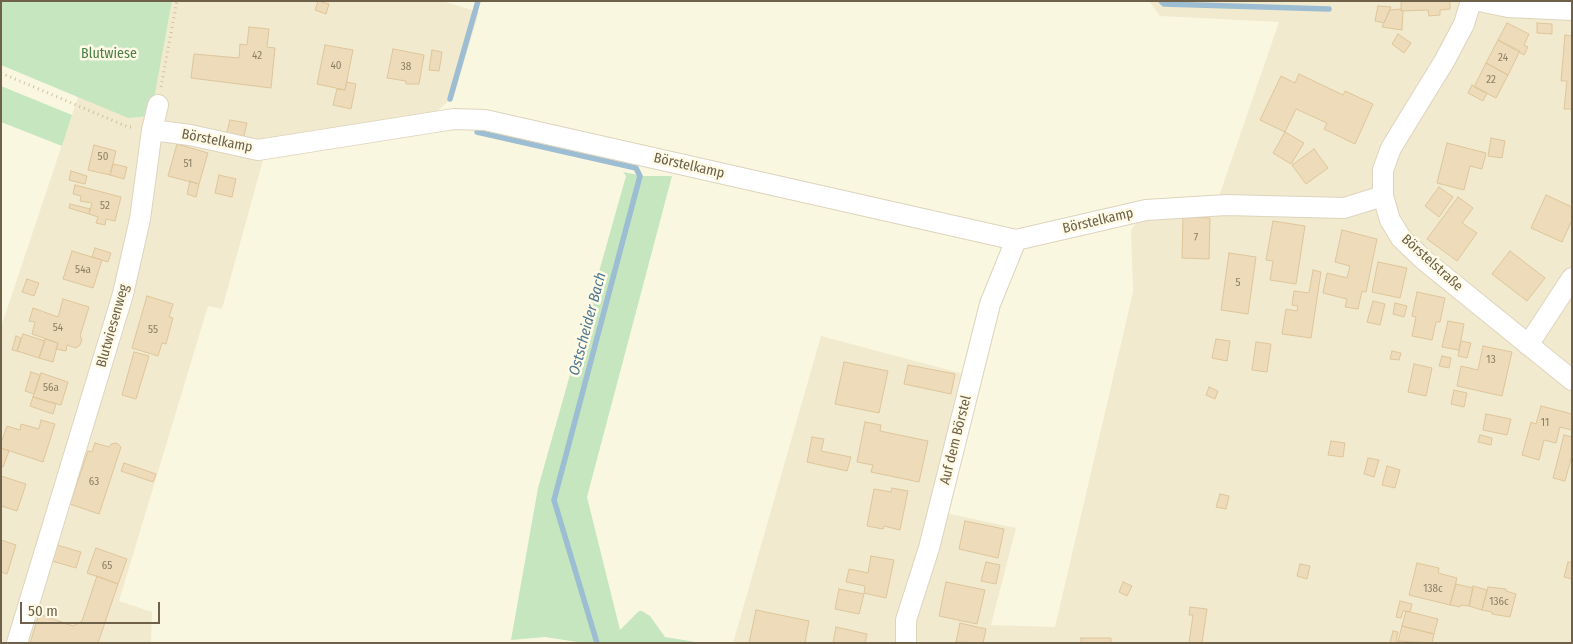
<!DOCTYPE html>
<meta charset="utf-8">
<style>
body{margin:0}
#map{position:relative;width:1573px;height:644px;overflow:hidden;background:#faf7e0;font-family:"Fira Sans Condensed",sans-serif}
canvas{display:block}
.frame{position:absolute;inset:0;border:2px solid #6e6049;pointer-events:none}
.scale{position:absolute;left:20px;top:602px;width:140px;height:22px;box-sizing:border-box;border:2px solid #6e6049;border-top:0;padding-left:6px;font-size:15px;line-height:18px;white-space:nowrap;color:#6e6049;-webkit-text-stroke:4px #fefae5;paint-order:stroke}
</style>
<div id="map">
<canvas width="1573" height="644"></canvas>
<div class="frame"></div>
<div class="scale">50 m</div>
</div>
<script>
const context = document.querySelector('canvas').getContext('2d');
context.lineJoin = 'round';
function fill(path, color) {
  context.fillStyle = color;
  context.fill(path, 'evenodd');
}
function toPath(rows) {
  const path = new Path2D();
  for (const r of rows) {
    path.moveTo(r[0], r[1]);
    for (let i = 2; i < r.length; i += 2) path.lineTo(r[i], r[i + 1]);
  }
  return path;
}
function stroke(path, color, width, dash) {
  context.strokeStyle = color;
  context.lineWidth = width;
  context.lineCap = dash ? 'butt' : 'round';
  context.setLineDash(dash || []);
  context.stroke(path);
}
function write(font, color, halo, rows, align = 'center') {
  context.font = font + ' "Fira Sans Condensed",sans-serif';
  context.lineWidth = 5;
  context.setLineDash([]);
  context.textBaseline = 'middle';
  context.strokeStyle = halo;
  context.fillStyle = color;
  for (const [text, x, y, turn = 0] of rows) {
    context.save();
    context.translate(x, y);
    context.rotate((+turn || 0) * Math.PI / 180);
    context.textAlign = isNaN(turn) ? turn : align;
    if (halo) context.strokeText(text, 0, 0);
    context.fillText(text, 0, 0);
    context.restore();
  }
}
const residential = toPath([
 [172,1,442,1,479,12,454,96,412,134,263,160,222,309,208,306,119,601,152,612,151,643,1,643,1,327,78,97,128,118,151,116],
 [1149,1,1572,1,1572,643,733,643,821,336,979,378,945,513,1016,528,991,625,1055,627,1133,292,1131,231,1145,207,1217,202,1279,22,1160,16]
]);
const green = toPath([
 [1,1,172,1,151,116,128,118,1,65],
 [1,86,72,115,62,146,1,122],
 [623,172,644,176,672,176,587,497,620,630,639,611,642,611,650,616,665,637,702,643,584,643,545,637,511,640,538,488,626,176]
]);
const stream = toPath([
 [1161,1,1164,4,1329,9],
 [450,99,478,1],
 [477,132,636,168,640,176,554,500,597,643]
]);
const building = toPath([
 [318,1,329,4,326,14,315,10,318,1],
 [1401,1,1450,1,1450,9,1440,10,1440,15,1429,16,1428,10,1401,11,1401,1],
 [1378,6,1391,7,1384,23,1375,21,1378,6],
 [1401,9,1403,11,1402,30,1382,27,1390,10,1401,9],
 [1507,23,1529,34,1524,45,1528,47,1524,55,1498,40,1507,23],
 [1537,23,1552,24,1552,34,1537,33,1537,23],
 [249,27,269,29,267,47,275,48,271,88,191,78,194,54,239,58,240,44,247,45,249,27],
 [1398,34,1411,43,1404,53,1392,44,1398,34],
 [1565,35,1572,36,1572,109,1564,109,1567,81,1561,81,1565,35],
 [1498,40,1520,51,1508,75,1486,63,1498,40],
 [325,45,353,50,345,90,317,84,325,45],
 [393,49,424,55,419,84,406,84,406,81,387,78,393,49],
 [432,50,442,52,439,71,429,70,432,50],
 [1486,63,1508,75,1496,98,1474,87,1486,63],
 [1299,74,1343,95,1345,91,1373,104,1355,144,1324,129,1327,123,1296,109,1285,132,1260,120,1281,76,1295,83,1299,74],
 [347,82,356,84,351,109,333,105,337,89,345,90,347,82],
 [1472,85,1487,93,1483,101,1468,93,1472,85],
 [230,120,247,123,243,140,226,136,230,120],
 [1285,132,1304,143,1291,164,1273,153,1285,132],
 [1491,138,1505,141,1502,158,1488,156,1491,138],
 [1447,143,1486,153,1482,169,1470,166,1464,190,1437,183,1447,143],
 [177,144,208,153,199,184,168,176,177,144],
 [94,145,116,151,110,175,88,170,94,145],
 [1314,149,1328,168,1306,184,1292,165,1314,149],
 [113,164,127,167,124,179,110,175,113,164],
 [71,171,87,176,85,184,69,180,71,171],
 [219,175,236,179,232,197,215,193,219,175],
 [190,181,199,184,196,197,187,194,190,181],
 [75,185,121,197,115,221,106,219,105,225,96,223,98,217,89,214,92,203,80,201,81,196,73,194,75,185],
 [1439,187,1453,197,1439,217,1425,206,1439,187],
 [1546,195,1572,207,1572,220,1562,242,1531,228,1546,195],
 [1458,197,1473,208,1462,223,1477,233,1457,261,1427,239,1458,197],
 [70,204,90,209,89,214,69,208,70,204],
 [1183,217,1210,218,1209,259,1182,258,1183,217],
 [1273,221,1305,226,1296,284,1270,280,1273,261,1266,260,1273,221],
 [1342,230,1377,239,1366,292,1362,291,1358,309,1345,307,1347,299,1323,293,1327,273,1347,278,1350,266,1335,262,1342,230],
 [95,248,111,253,108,262,92,257,95,248],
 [72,251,102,260,93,288,63,279,72,251],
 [1510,251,1545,278,1527,301,1492,274,1510,251],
 [1229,253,1256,257,1248,314,1221,310,1229,253],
 [1378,262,1407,268,1400,298,1372,292,1378,262],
 [1313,270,1321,272,1311,338,1282,334,1286,309,1297,311,1298,306,1292,305,1294,291,1309,293,1313,270],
 [27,279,39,283,34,296,22,292,27,279],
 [1417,292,1445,298,1440,322,1436,322,1432,340,1412,336,1416,317,1412,316,1417,292],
 [147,296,173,304,169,317,173,318,166,344,162,343,158,356,132,348,147,296],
 [63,299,89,307,80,336,82,339,80,345,76,348,67,345,66,351,56,349,58,343,32,334,35,322,29,321,33,308,58,317,63,299],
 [1373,301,1385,304,1380,325,1367,322,1373,301],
 [1395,303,1407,306,1404,317,1393,314,1395,303],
 [1448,321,1464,324,1459,350,1442,347,1448,321],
 [23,334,45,341,39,358,17,351,23,334],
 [16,336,21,338,17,351,12,350,16,336],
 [45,339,58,343,53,362,39,358,45,339],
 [1216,339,1230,341,1227,361,1212,358,1216,339],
 [1461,341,1471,343,1467,358,1458,356,1461,341],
 [1256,342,1271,344,1267,372,1252,370,1256,342],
 [1483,346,1512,352,1502,396,1457,386,1461,366,1478,370,1483,346],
 [1392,351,1401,353,1399,360,1390,359,1392,351],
 [134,352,149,356,136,399,122,395,134,352],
 [1442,356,1451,358,1449,368,1439,366,1442,356],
 [844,362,888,371,879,413,835,404,844,362],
 [1414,364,1432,368,1426,396,1408,392,1414,364],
 [908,365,955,374,951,394,904,384,908,365],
 [31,372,40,375,34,394,25,391,31,372],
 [41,373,68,382,61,405,33,397,41,373],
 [1209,387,1218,391,1215,399,1206,395,1209,387],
 [1454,390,1467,393,1464,407,1451,404,1454,390],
 [33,397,56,404,53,414,30,406,33,397],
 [1541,406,1572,414,1572,430,1560,427,1556,443,1544,440,1539,460,1522,455,1531,422,1536,424,1541,406],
 [1486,414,1511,419,1507,435,1483,430,1486,414],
 [41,420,55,424,43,462,1,448,1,443,7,426,20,430,21,424,39,429,41,420],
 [865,422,881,425,880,431,928,441,919,482,871,472,873,465,857,462,865,422],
 [1480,435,1492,438,1491,445,1478,442,1480,435],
 [1564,435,1572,437,1572,455,1565,481,1553,478,1564,435],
 [812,437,824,439,821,451,851,457,847,471,807,462,812,437],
 [1331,441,1345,443,1343,457,1328,455,1331,441],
 [95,443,109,447,111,444,117,443,121,447,99,514,70,504,88,451,92,452,95,443],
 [1,448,9,451,3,467,1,466,1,448],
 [1368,458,1379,460,1374,477,1364,474,1368,458],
 [124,463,156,474,153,482,121,471,124,463],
 [1387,466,1400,470,1395,488,1382,485,1387,466],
 [1,476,26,484,17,511,1,506,1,476],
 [892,488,908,491,900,530,884,526,883,529,867,526,874,489,891,492,892,488],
 [1220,494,1229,496,1226,509,1216,507,1220,494],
 [965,521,1004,529,998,558,959,549,965,521],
 [1,540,16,545,7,574,1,572,1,540],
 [57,545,81,552,76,568,52,561,57,545],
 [96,548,127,559,118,584,87,573,96,548],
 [871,556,894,560,886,598,864,593,865,586,846,582,849,569,868,573,871,556],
 [986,562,1000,565,996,584,981,581,986,562],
 [1568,562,1572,563,1572,579,1564,577,1568,562],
 [1417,563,1439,568,1438,573,1457,578,1450,605,1409,595,1417,563],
 [1300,564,1310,566,1307,579,1297,576,1300,564],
 [97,576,118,584,98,643,30,643,39,614,73,626,82,621,97,576],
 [946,582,985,590,977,624,939,616,946,582],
 [1123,582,1132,586,1127,596,1119,592,1123,582],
 [1456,584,1473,588,1469,606,1461,605,1460,607,1450,605,1456,584],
 [1473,586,1487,590,1482,610,1469,606,1473,586],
 [1488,587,1506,589,1506,591,1516,594,1510,617,1492,614,1492,612,1482,610,1488,587],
 [839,589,864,594,859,614,835,609,839,589],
 [1400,601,1412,604,1410,612,1403,611,1401,618,1396,617,1400,601],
 [1190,607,1207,609,1202,643,1189,643,1193,615,1189,615,1190,607],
 [756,610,809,621,805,643,749,643,756,610],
 [1406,611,1438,619,1434,634,1402,626,1406,611],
 [960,623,986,629,983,643,956,642,960,623],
 [1402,626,1434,634,1432,643,1398,641,1402,626],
 [836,627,867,634,865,643,833,643,836,627],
 [1393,631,1398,632,1396,641,1405,643,1390,643,1393,631],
 [1081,638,1111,638,1111,643,1081,643,1081,638]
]);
const path = toPath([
 [1,73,128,127,134,127],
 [161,87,177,1]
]);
const minor = toPath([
 [1471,1,1464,24,1445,60,1391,148,1383,170,1383,196,1390,220,1401,238,1424,260,1572,380],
 [1479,1,1508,7,1572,10],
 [152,130,190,135,258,150,454,119,485,120,1016,240,1146,210,1226,205,1344,208,1383,196],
 [1528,345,1572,278],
 [17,643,123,294,140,219,152,130,158,105],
 [906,643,906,620,929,548,990,304,1016,240]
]);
const numberNames = [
 ["42",257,56],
 ["24",1503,58],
 ["40",336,66],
 ["38",406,67],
 ["22",1491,80],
 ["50",103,157],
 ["51",188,164],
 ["52",105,206],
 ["7",1196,238],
 ["54a",83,270],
 ["5",1238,283],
 ["54",58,328],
 ["55",153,330],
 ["13",1491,360],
 ["56a",51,388],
 ["11",1545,423],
 ["63",94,482],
 ["65",107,566],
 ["138c",1433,589],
 ["136c",1499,602]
];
const parkNames = [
 ["Blutwiese",109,54]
];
const streetNames = [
 ["Börstelkamp",217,141,11],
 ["Börstelkamp",689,166,13],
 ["Börstelkamp",1098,221,-13],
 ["Börstelstraße",1432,263,42],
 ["Blutwiesenweg",113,326,-74],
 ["Auf dem Börstel",956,440,-76]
];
const waterNames = [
 ["Ostscheider Bach",588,324,-75]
];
fill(residential, '#f1eacf');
fill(green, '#c6e6c0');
stroke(stream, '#9dbdd2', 5.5);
fill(building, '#eddbb9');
stroke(building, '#dfc69b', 1);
stroke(minor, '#ddd4bd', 22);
stroke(path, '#d1bf9d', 3, [1, 4]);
stroke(minor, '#fff', 20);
write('11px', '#8e7f65', null, numberNames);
write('14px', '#4a7f48', '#fefae5', parkNames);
write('14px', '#6e6049', '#fefae5', streetNames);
write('italic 15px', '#4e7794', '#fefae5', waterNames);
</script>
